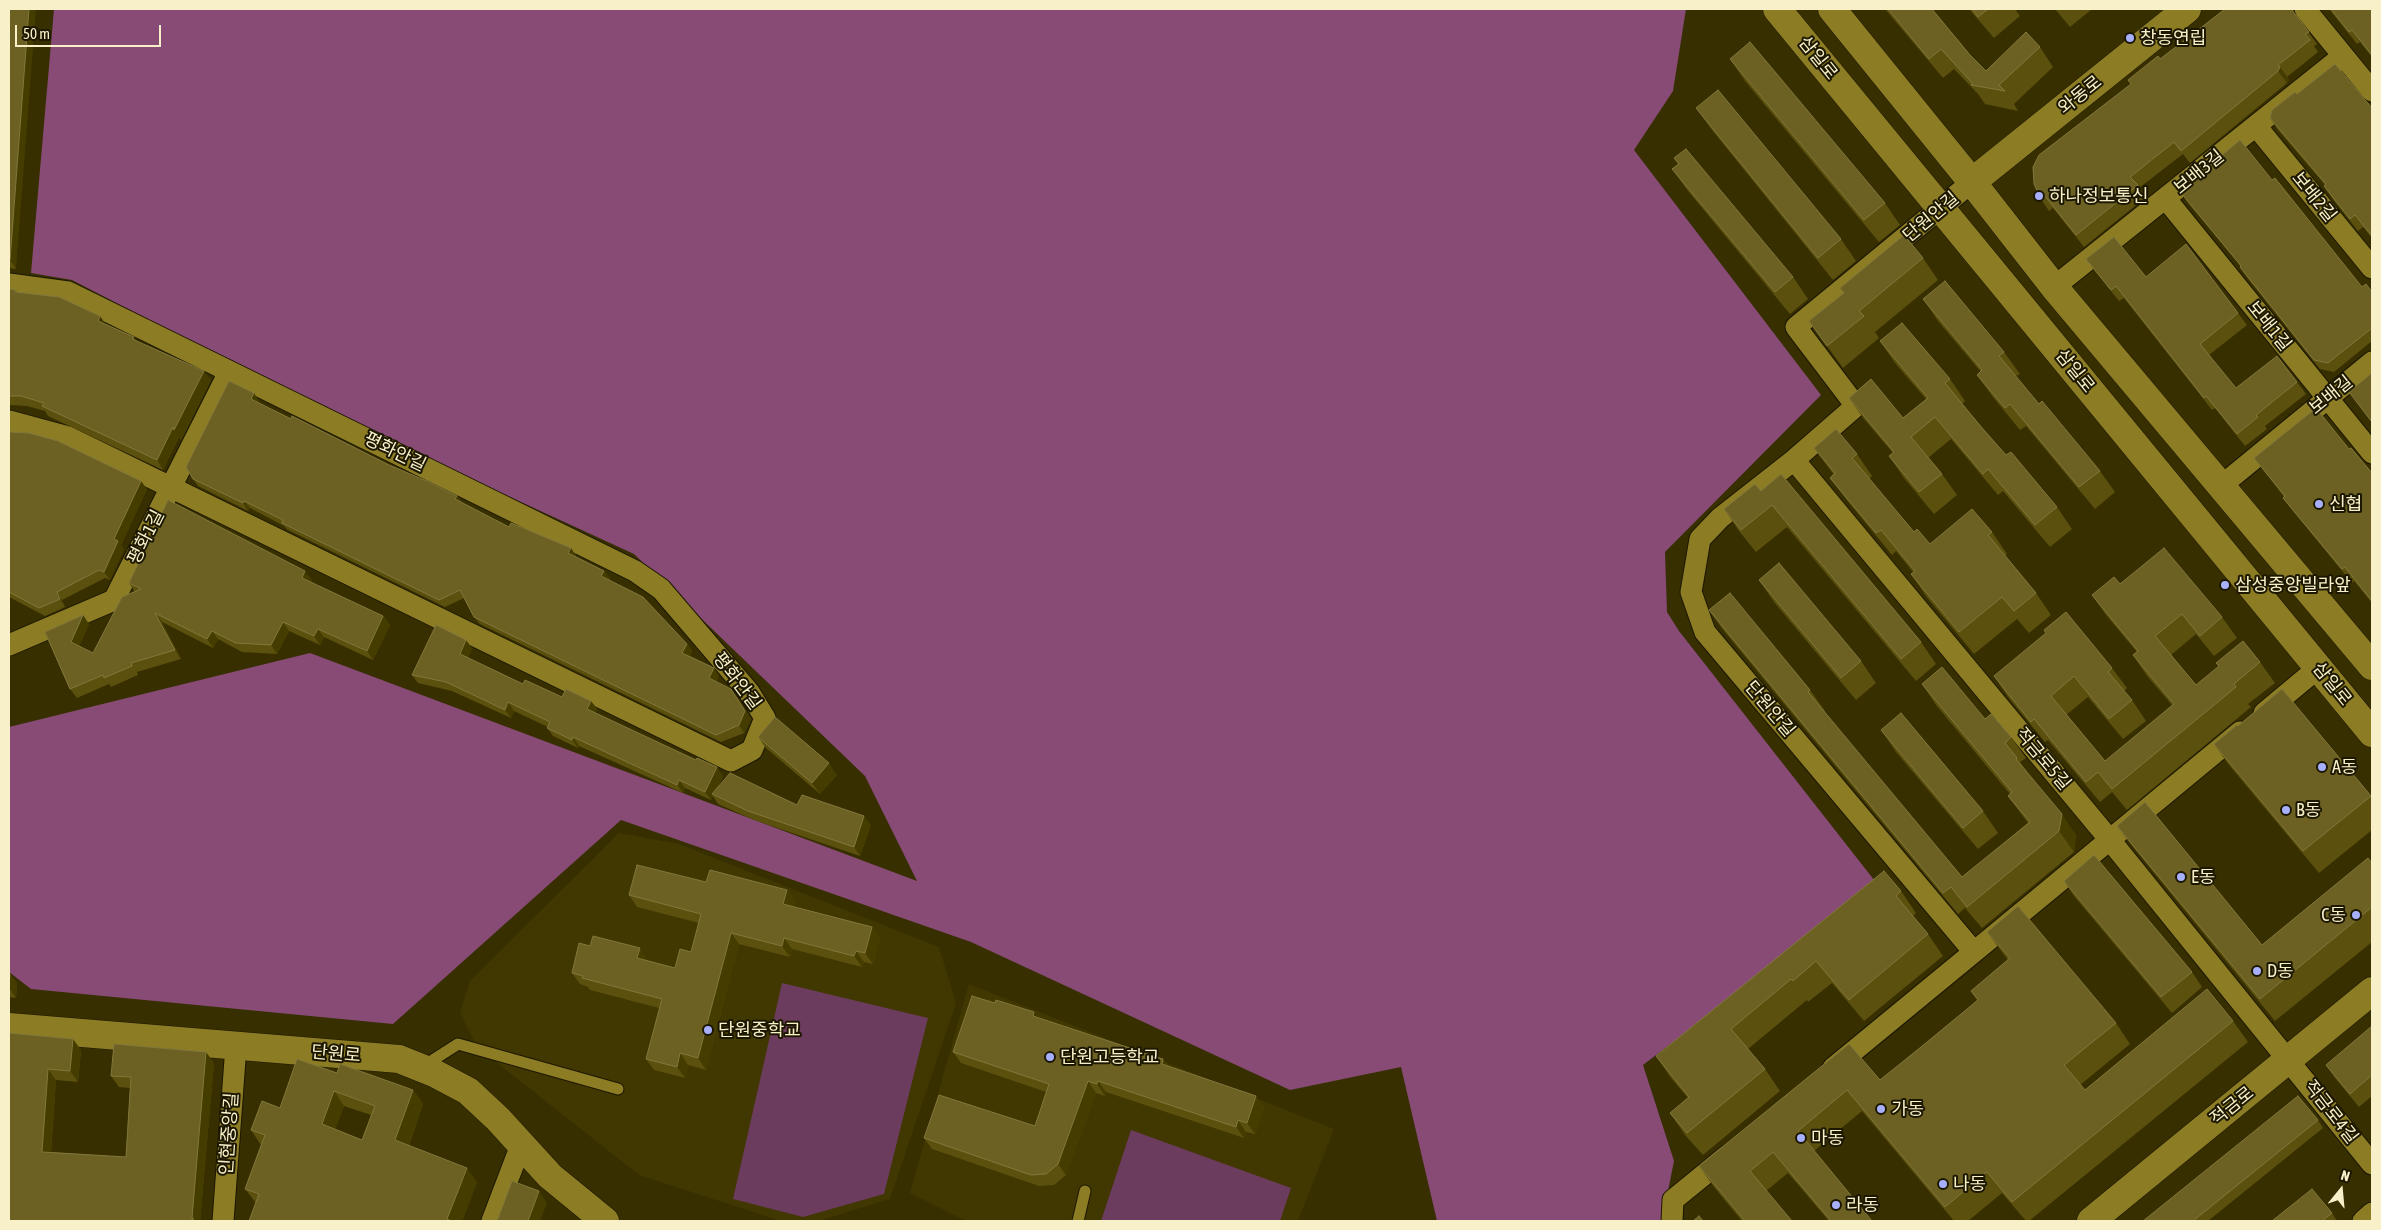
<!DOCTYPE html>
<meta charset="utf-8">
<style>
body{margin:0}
#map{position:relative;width:2381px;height:1230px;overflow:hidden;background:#372f00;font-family:"Asap Condensed",sans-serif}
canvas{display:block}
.frame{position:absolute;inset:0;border:10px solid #f8f0c8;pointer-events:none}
.north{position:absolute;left:2316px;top:1165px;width:50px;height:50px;-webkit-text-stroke:4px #1c1700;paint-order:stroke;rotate:17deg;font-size:14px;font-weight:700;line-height:20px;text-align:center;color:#f8f0c8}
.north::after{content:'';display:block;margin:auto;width:18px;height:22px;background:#f8f0c8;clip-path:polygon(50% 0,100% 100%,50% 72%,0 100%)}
.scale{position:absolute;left:15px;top:25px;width:146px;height:22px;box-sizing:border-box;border:2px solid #f8f0c8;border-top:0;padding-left:6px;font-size:15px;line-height:18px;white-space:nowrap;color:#f8f0c8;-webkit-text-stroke:4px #1c1700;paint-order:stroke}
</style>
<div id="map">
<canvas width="2381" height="1230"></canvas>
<div class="frame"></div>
<div class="north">N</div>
<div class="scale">50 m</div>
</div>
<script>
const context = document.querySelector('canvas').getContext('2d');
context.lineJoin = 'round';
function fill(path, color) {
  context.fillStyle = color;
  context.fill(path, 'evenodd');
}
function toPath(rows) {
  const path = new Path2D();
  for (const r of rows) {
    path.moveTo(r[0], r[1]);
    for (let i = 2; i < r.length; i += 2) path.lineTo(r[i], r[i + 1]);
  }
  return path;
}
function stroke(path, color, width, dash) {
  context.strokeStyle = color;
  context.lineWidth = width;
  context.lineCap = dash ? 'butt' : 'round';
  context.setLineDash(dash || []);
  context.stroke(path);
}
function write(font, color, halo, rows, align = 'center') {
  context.font = font + ' "Asap Condensed","Noto Sans KR",sans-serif';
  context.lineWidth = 4;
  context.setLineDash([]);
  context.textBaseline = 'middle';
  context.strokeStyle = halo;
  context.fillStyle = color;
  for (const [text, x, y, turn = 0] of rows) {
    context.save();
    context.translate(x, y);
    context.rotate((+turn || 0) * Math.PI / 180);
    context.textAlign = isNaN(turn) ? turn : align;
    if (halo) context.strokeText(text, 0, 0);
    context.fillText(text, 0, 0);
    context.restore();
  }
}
const built = toPath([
 [619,833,679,844,939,947,956,1003,890,1199,818,1221,781,1221,639,1175,477,1047,460,1013,470,981],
 [969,984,1334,1129,1298,1221,966,1221,910,1193]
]);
const green = toPath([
 [782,983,928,1018,884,1194,803,1217,733,1199],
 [1131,1130,1291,1188,1280,1221,1101,1221]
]);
const forest = toPath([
 [54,9,1686,9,1673,91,1634,150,1821,395,1665,552,1667,612,1679,631,1878,885,1643,1065,1674,1161,1662,1221,1437,1221,1401,1067,1290,1090,971,942,621,820,393,1024,31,989,9,972,9,727,310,653,917,881,865,776,634,554,338,418,72,280,31,273]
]);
const service = toPath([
 [422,1067,458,1044,618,1089],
 [1078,1221,1085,1191]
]);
const minor = toPath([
 [2305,9,2372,91],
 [2256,126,2372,268],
 [2166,199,2372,453],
 [9,284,68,292,635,571,661,589,749,692,765,718,752,750,731,761,68,437,9,421],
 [2054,287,2343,56],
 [1794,460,2110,840,2372,1164],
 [2221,486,2372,362],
 [9,645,114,600,229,372],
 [2264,713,2318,668],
 [1974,952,2240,732],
 [1833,1068,1974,952,1705,632,1691,592,1700,539,1720,518,1794,460,1856,406,1796,327,1972,182],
 [223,1221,236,1046],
 [492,1221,521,1145],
 [1672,1221,1673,1200,1727,1156],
 [2363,1221,2372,1213]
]);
const tertiary = toPath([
 [1972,182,2187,9],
 [9,1027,399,1059,434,1073,468,1091,498,1119,550,1176,605,1221],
 [2091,1221,2372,991]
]);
const secondary = toPath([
 [1777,9,2372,733],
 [1832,9,1972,182,2054,287,2372,666]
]);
const wall = toPath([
 [9,9,16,269,9,268],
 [1885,9,1932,9,1970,55,1986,71,2040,47,2053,67,2014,104,2018,111,1985,104,1978,94,1954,69,1943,78],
 [1969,9,2015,9,2020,16,1994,38],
 [2055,9,2092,9,2070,27],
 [2225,9,2294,9,2293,11,2317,44,2314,46,2318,52,2287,77,2289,79,2287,83,2190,163,2183,154,2139,188,2146,197,2084,247,2053,208,2049,211,2041,199,2131,84,2160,59,2198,30],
 [2329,9,2372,9,2372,57,2360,42,2357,44],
 [1730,59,1885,203,1900,225,1879,242,1745,81],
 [2297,94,2372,108,2372,238,2363,227,2358,231,2332,198,2324,186,2325,185,2278,130,2270,118],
 [1696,108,1841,239,1856,261,1833,280,1712,130],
 [1674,158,1793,277,1808,299,1790,314,1688,191,1672,169,1678,164],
 [2182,194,2372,292,2372,341,2334,372,2320,369,2246,276,2240,267,2241,266,2188,203],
 [1923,258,1938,280,1875,332,1879,338,1843,368,1809,321,1844,293,1840,288],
 [2086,259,2146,277,2238,313,2247,325,2209,355,2236,388,2297,382,2306,394,2265,426,2267,429,2245,446,2215,408,2212,410,2124,298,2119,301,2095,271],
 [9,289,15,290,17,292,106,324,134,337,136,341,211,380,181,440,179,437,163,470,48,416,45,411,27,406,9,405],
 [1923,299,2004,352,2020,374,2016,376,2039,404,2100,471,2115,492,2095,509,2026,426,2020,430,1993,397,1977,375,1981,372,1938,321],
 [1880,341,1950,379,1965,401,1962,404,2006,455,2057,507,2072,529,2050,547,2003,491,1998,495,1951,439,1928,458,1942,474,1957,495,1934,514,1904,478,1889,456,1893,453,1864,419,1849,398,1903,418,1926,399,1895,363],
 [2372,373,2372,423,2349,392],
 [259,401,259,403,389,465,457,496,462,503,509,527,571,548,576,556,576,557,604,571,610,578,609,580,687,644,692,651,690,656,714,668,719,676,716,682,736,696,751,719,744,733,721,742,480,624,474,617,464,598,445,607,288,530,284,526,250,508,248,511,198,486,193,479],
 [9,432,147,489,121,545,124,549,110,580,105,578,62,600,65,607,45,616,9,597],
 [1814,448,1857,454,1872,476,1869,479,1914,532,1930,544,1992,532,2007,554,2005,556,2036,593,2051,615,2029,633,2017,619,1974,654,1926,596,1911,574,1913,572,1896,551,1892,555,1846,499,1830,478,1834,475],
 [2349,449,2372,473,2372,603,2354,581,2352,583,2293,511,2283,498,2284,497,2254,458],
 [1761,491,1921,642,1936,664,1916,681,1787,527,1756,552,1739,531,1724,509],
 [312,580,311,582,383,616,390,625,373,660,324,637,320,645,289,631,277,654,242,652,218,639,213,648,162,622,181,659,137,672,138,675,111,687,109,684,77,698,70,689,45,632,89,624,79,646,93,653,135,592,129,583],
 [1759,580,1861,661,1876,683,1856,700,1774,602],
 [2120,584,2222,617,2237,638,2214,656,2196,634,2171,655,2196,685,2260,662,2275,683,2248,704,2251,707,2127,810,2112,792,2100,802,2048,740,2045,742,2008,697,1994,676,2112,668,2127,688,2124,691,2132,700,2146,721,2123,739,2088,697,2066,715,2105,761,2172,705,2147,676,2133,655,2137,652,2106,615,2092,595],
 [1709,610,1810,690,1825,711,1824,712,1962,877,2028,823,2008,796,2010,794,1936,705,1922,684,1985,719,2011,737,2026,758,2020,762,2032,779,2076,835,2074,852,1982,928,1965,908,1958,914,1724,631],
 [472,648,468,658,523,684,562,697,591,701,597,709,595,713,723,776,716,790,797,805,871,825,860,856,754,820,718,804,713,796,711,800,685,788,683,793,579,746,578,748,553,736,547,728,548,727,514,711,511,718,452,691,418,683,412,675],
 [2282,689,2372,797,2372,830,2319,873,2229,765,2214,744,2238,726],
 [1881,730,1983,811,1998,833,1978,849,1896,752],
 [758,737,837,775,820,794,766,748],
 [2117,826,2262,945,2372,863,2372,942,2275,1021,2133,847],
 [2064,881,2192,972,2202,987,2172,1013,2074,896],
 [706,882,787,890,795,901,793,907,872,927,880,938,873,964,864,962,862,967,792,949,790,957,739,944,706,1070,688,1065,685,1078,654,1070,646,1059,659,1008,590,990,588,987,580,984,572,973,648,960,648,961,675,968,691,952,699,923,637,907,629,895],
 [1901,891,1916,913,1913,916,1928,934,1943,956,1864,1021,1832,983,1808,1002,1807,1000,1748,1049,1765,1069,1780,1091,1703,1155,1685,1135,1670,1113,1688,1098,1671,1078,1656,1056],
 [1987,932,2116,1023,2130,1044,2080,1085,2085,1090,2233,1021,2248,1042,2029,1221,2026,1221,2002,1193,1968,1221,1954,1221,1862,1111,1814,1151,1872,1221,1829,1221,1788,1173,1766,1191,1792,1221,1742,1221,1714,1187,1699,1166,1849,1044,1880,1080,1978,1001,1971,991,2008,960],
 [9,973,17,983,16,998,9,997],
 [1038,1018,1163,1059,1168,1066,1264,1107,1255,1134,1246,1132,1244,1138,1106,1092,1105,1096,1096,1093,1066,1175,1054,1185,1039,1186,932,1149,924,1138,1035,1126,1046,1092,961,1063,953,1052],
 [2372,1026,2372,1096,2359,1107,2335,1078,2326,1065],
 [9,1033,81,1050,78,1082,56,1080,51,1152,126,1157,130,1088,119,1087,111,1076,214,1063,200,1221,9,1221],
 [337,1073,413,1090,423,1104,409,1145,477,1182,462,1221,249,1221,256,1203,245,1189,261,1145,251,1130],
 [344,1106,371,1115,362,1140,335,1129],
 [2318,1120,2323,1128,2208,1221,2143,1221],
 [2332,1213,2337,1221,2272,1221]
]);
const shadedWall = toPath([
 [29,9,36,9,16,269,10,260],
 [2280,67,2289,79,2287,83,2278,71],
 [100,316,107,326,98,321],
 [204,371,211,380,181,440,179,437,163,470,157,460,173,427],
 [254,393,259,401,257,407,251,399],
 [141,481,147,489,121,545,124,549,110,580,104,572,114,539],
 [457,496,462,504,455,499],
 [244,501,250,508,248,511,243,503],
 [571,548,576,556,574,561,568,553],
 [305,571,312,580,308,586,302,578],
 [604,571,610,578,607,584,601,576],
 [57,592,62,600,65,607,60,599],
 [155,613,162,622,181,659,175,650],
 [83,615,89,624,77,651,71,642],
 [383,616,390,625,373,660,367,651],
 [283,622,289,631,277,654,271,645],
 [318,629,324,637,320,645,314,636],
 [212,631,218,639,213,648,207,639],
 [466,640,472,648,466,663,460,654],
 [687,644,692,651,688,660,682,653],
 [714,668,719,676,715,686,709,678],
 [736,696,751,719,744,733,739,725],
 [591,701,597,709,593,717,587,709],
 [508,702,514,711,511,718,505,710],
 [573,737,579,746,578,748,572,740],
 [829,763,837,775,820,794,812,783],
 [717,767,723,776,713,795,712,794,713,796,711,800,705,792],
 [679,780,685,788,683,793,677,785],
 [2062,814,2076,835,2074,852,2059,831],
 [864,816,871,825,860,856,854,847],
 [787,890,795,901,791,916,783,904],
 [872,927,880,938,873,964,865,953],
 [731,933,739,944,706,1070,698,1058],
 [784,938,792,949,790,957,782,946],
 [640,948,648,960,645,970,637,958],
 [856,951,864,962,862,967,854,956],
 [10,974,17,983,16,998,9,988],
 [73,1039,81,1050,78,1082,70,1071],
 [206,1052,214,1063,200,1221,193,1221,192,1218],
 [680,1053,688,1065,685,1078,677,1067],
 [1163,1059,1171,1071,1162,1064],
 [48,1069,56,1080,50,1163,42,1152],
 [1088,1081,1096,1093,1066,1175,1058,1164],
 [1098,1081,1106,1092,1105,1096,1097,1084],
 [413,1090,423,1104,405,1155,395,1140],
 [334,1091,344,1106,332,1139,322,1124],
 [1256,1096,1264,1107,1255,1134,1247,1123],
 [1238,1120,1246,1132,1244,1138,1236,1127],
 [467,1168,477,1182,462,1221,448,1221,447,1219],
 [539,1191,547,1203,540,1221,528,1221]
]);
const building = toPath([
 [9,9,29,9,10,260,9,260,9,9],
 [1888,9,1932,9,1970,55,1986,71,2026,32,2040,47,1999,85,2005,91,1971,85,1973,84,1941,49,1929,59,1888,9],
 [1972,9,1988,9,1978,17,1972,9],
 [2225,9,2291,9,2309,32,2305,34,2310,40,2278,65,2280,67,2278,71,2181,151,2174,142,2130,177,2138,185,2076,235,2045,196,2041,199,2034,184,2033,167,2039,155,2131,84,2128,80,2158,56,2160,59,2198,30,2225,9],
 [2331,9,2372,9,2372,55,2352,30,2349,32,2331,9],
 [1750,42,1885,203,1864,220,1730,59,1750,42],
 [2335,64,2372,108,2372,236,2355,215,2350,219,2324,186,2326,184,2270,118,2272,110,2295,92,2297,94,2335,64],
 [1718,90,1841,239,1818,258,1696,108,1718,90],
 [2240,140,2272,180,2275,178,2362,287,2366,284,2372,292,2372,328,2328,363,2314,360,2240,267,2241,266,2182,194,2184,187,2240,140],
 [1686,149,1793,277,1775,292,1672,169,1679,164,1674,158,1686,149],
 [1904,235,1923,258,1859,311,1864,316,1827,346,1809,321,1844,293,1840,288,1904,235],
 [2114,237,2146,277,2186,244,2238,313,2200,344,2236,388,2277,356,2297,382,2256,415,2258,417,2237,434,2206,396,2204,398,2116,286,2111,290,2086,259,2114,237],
 [1945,281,2004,352,1999,356,2039,404,2042,401,2100,471,2079,487,2010,404,2005,408,1977,375,1982,370,1923,299,1945,281],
 [9,289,15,290,15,292,59,297,100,316,98,321,134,337,132,339,204,371,174,430,173,427,157,460,42,406,44,403,21,396,9,396,9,289],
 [1902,323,1950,379,1945,383,1982,428,2006,455,2011,452,2057,507,2035,525,1988,469,1983,474,1935,417,1911,437,1942,474,1919,492,1889,456,1894,452,1849,398,1871,379,1903,418,1928,398,1880,341,1902,323],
 [2372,373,2372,422,2349,392,2372,373],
 [229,381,254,393,251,399,291,419,292,416,389,465,427,481,457,496,455,499,509,527,511,523,571,548,568,553,604,571,601,576,643,597,687,644,682,653,714,668,709,678,731,689,745,711,739,725,716,735,474,617,460,590,439,600,282,523,283,520,244,501,243,503,193,479,186,467,229,381],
 [2316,408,2349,449,2351,448,2372,473,2372,601,2345,567,2342,569,2283,498,2285,496,2254,458,2316,408],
 [1836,429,1857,454,1852,458,1914,532,1917,529,1930,544,1972,509,1992,532,1988,535,2036,593,2014,611,2002,597,1959,632,1911,574,1915,571,1881,530,1876,533,1830,478,1835,473,1814,448,1836,429],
 [9,432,29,433,58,441,141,481,114,539,118,541,104,572,99,570,57,592,60,599,39,608,9,592,9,432],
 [1781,474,1921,642,1901,659,1772,505,1741,530,1724,509,1755,484,1761,491,1781,474],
 [168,500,305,571,302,578,383,616,367,651,318,629,314,636,283,622,271,645,236,643,212,631,207,639,155,613,175,650,131,663,132,666,104,678,103,675,70,689,45,632,83,615,71,642,93,653,122,597,141,589,129,583,168,500],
 [2164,548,2222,617,2200,636,2182,614,2155,636,2196,685,2219,666,2216,663,2243,641,2260,662,2234,684,2236,687,2112,789,2098,772,2086,782,2034,719,2031,722,1994,676,2046,633,2044,630,2066,612,2112,668,2108,672,2132,700,2109,719,2074,676,2051,696,2105,761,2174,704,2133,655,2138,651,2092,595,2114,577,2120,584,2164,548],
 [1779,563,1861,661,1841,678,1759,580,1779,563],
 [1730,593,1810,690,1808,692,1962,877,2030,822,2008,796,2012,792,1922,684,1942,667,1985,719,1991,714,2011,737,2005,743,2017,758,2016,759,2062,814,2059,831,1967,907,1951,887,1943,893,1709,610,1730,593],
 [436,625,466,640,460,654,523,684,525,680,562,697,566,689,591,701,587,709,696,760,697,758,717,767,705,792,679,780,677,785,573,737,572,740,547,728,550,722,508,702,505,710,446,682,412,675,436,625],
 [2282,689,2371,796,2303,851,2214,744,2237,725,2238,726,2282,689],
 [1901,713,1983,811,1963,828,1881,730,1901,713],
 [775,717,829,763,812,783,758,737,775,717],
 [730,773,797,805,802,795,864,816,854,847,748,811,712,794,730,773],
 [2145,802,2262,945,2368,858,2372,863,2372,907,2260,999,2117,826,2145,802],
 [2094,855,2192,972,2161,997,2064,881,2094,855],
 [637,865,706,882,710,870,787,890,783,904,872,927,865,953,856,951,854,956,784,938,782,946,731,933,698,1058,680,1053,677,1067,646,1059,662,999,582,978,583,976,572,973,579,943,590,946,593,936,640,948,637,958,675,968,680,949,691,952,701,914,629,895,637,865],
 [1884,871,1901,891,1896,896,1928,934,1849,1000,1816,961,1793,981,1791,979,1731,1029,1765,1069,1687,1133,1670,1113,1689,1097,1656,1056,1884,871],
 [2018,906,2116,1023,2064,1065,2085,1090,2207,989,2233,1021,2012,1202,1987,1172,1945,1207,1847,1090,1798,1131,1872,1221,1831,1221,1773,1152,1750,1171,1792,1221,1745,1221,1699,1166,1849,1044,1880,1080,1921,1047,1978,1000,1971,991,2010,958,1987,932,2018,906],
 [9,973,10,974,9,988,9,973],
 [972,996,995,1003,996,1000,1034,1012,1033,1016,1163,1059,1162,1064,1256,1096,1247,1123,1238,1120,1236,1127,1098,1081,1097,1084,1088,1081,1058,1164,1046,1174,1031,1175,924,1138,939,1095,1035,1126,1049,1084,953,1052,972,996],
 [2372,1026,2372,1075,2350,1094,2326,1065,2372,1026],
 [9,1033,73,1039,70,1071,48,1069,42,1152,126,1157,131,1077,111,1076,114,1044,206,1052,192,1218,193,1218,193,1221,9,1221,9,1033],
 [297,1059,337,1073,340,1064,413,1090,395,1140,467,1168,447,1219,451,1221,249,1221,259,1194,245,1189,265,1135,251,1130,262,1101,280,1108,297,1059],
 [334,1091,375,1106,362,1140,322,1124,334,1091],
 [2298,1096,2318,1120,2193,1221,2143,1221,2298,1096],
 [512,1181,539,1191,528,1221,497,1221,512,1181],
 [2312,1189,2332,1213,2322,1221,2272,1221,2312,1189],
 [1699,1216,1703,1221,1693,1221,1699,1216]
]);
const markers = [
 [2130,38,5,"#a8b0fc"],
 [2039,196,5,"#a8b0fc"],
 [2319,504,5,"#a8b0fc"],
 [2225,585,5,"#a8b0fc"],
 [2322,767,5,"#a8b0fc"],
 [2286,810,5,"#a8b0fc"],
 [2181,877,5,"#a8b0fc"],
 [2356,915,5,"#a8b0fc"],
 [2257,971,5,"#a8b0fc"],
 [708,1030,5,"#a8b0fc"],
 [1050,1057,5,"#a8b0fc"],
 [1881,1109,5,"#a8b0fc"],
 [1801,1138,5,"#a8b0fc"],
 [1943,1184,5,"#a8b0fc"],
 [1836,1205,5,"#a8b0fc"]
];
const poiNames = [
 ["창동연립",2140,38],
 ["하나정보통신",2049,196],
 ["신협",2329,504],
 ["삼성중앙빌라앞",2235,585],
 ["A동",2332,767],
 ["B동",2296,810],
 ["E동",2191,877],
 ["C동",2346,915,"right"],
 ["D동",2267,971],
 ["단원중학교",718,1030],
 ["단원고등학교",1060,1057],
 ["가동",1891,1109],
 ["마동",1811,1138],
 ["나동",1953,1184],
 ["라동",1846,1205]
];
const streetNames = [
 ["삼일로",1818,58,51],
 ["와동로",2080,95,-39],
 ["보배3길",2199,172,-39],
 ["보배2길",2314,197,51],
 ["단원안길",1931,217,-40],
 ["보배1길",2269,326,51],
 ["삼일로",2075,371,51],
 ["보배길",2331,395,-39],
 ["평화안길",395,452,26],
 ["평화1길",146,537,-63],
 ["평화안길",737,681,53],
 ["삼일로",2332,684,51],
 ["단원안길",1770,709,50],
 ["적금로5길",2043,759,50],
 ["단원로",336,1054,5],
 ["적금로",2232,1106,-39],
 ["적금로4길",2331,1112,52],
 ["인현중앙길",229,1134,-86]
];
fill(built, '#413700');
fill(green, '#6b3c5d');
fill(forest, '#874b76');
stroke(service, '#1c1700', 13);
stroke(minor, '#1c1700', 23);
stroke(tertiary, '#1c1700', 29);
stroke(secondary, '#1c1700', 29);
stroke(service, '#8c7c24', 11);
stroke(minor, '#8c7c24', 21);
stroke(tertiary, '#8c7c24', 28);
stroke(secondary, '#8c7c24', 28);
fill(wall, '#5b500e');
fill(shadedWall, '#453c00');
fill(building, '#6c6122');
stroke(building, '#82783c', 1);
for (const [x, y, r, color] of markers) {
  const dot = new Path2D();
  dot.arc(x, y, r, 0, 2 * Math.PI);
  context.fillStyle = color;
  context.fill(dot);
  stroke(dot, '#1c1700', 2);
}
write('18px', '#f8f0c8', '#1c1700', poiNames, 'left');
write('18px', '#f8f0c8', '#1c1700', streetNames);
</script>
